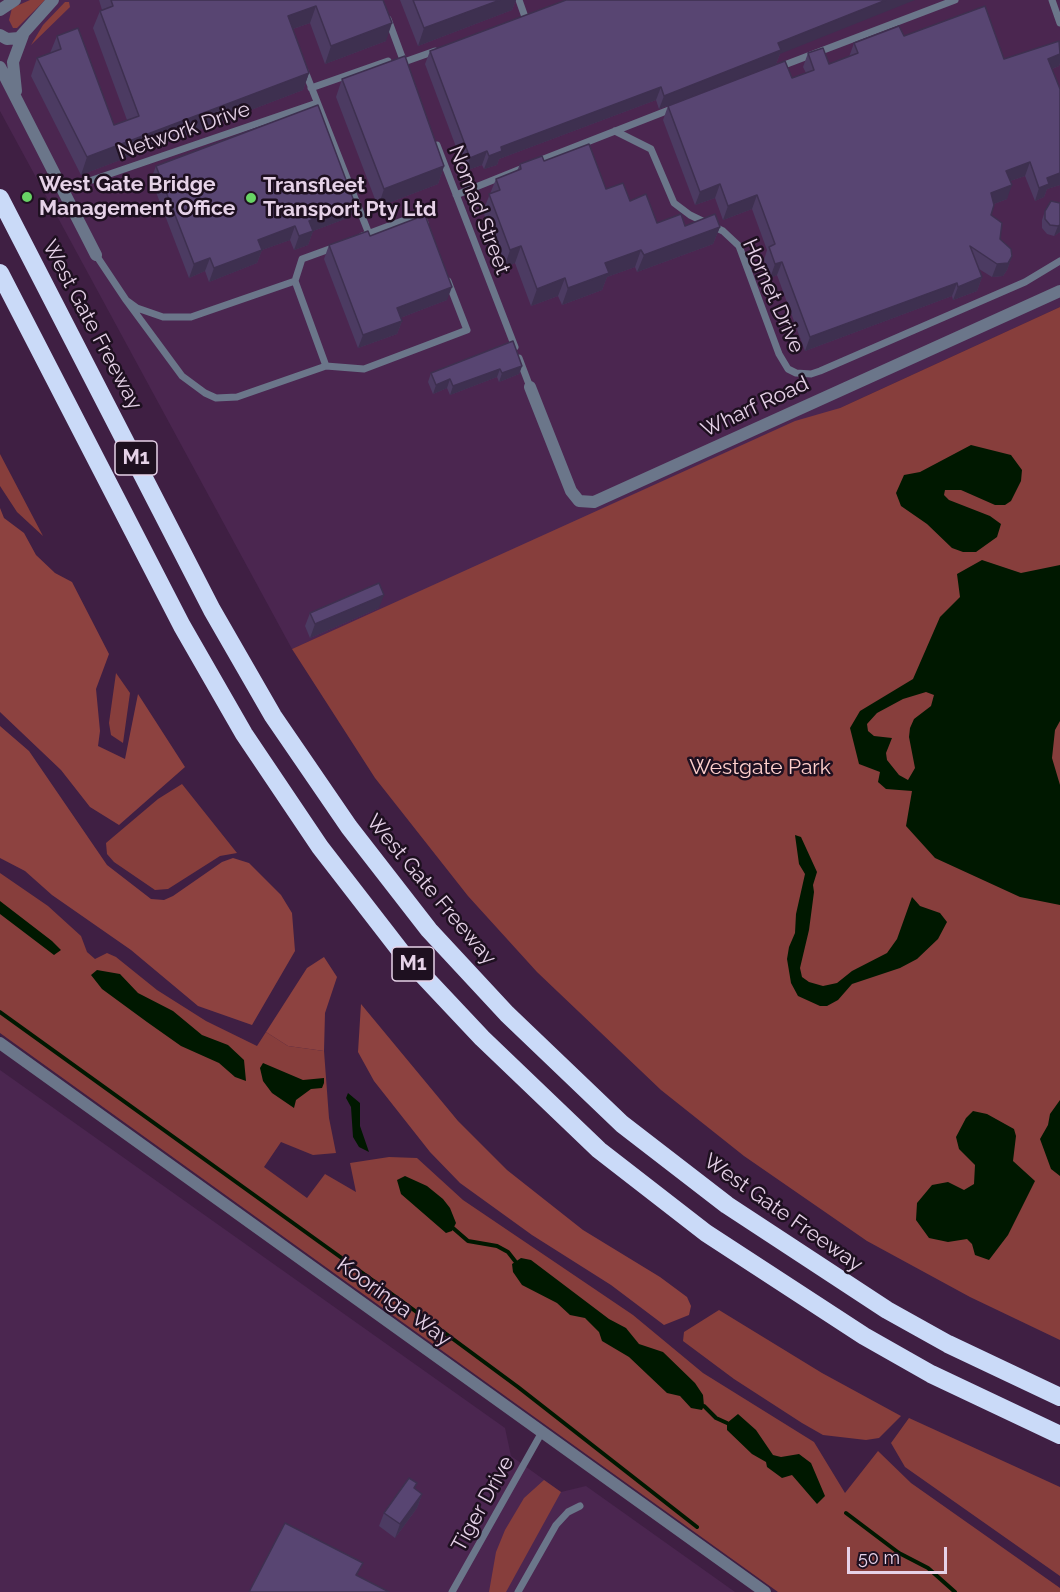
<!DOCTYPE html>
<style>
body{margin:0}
#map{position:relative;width:1060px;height:1592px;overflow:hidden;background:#3f1f43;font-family:Raleway,sans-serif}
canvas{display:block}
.scale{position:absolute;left:847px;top:1547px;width:100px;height:27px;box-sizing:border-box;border:3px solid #e6d2e8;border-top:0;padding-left:8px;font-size:18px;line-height:21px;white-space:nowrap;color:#e6d2e8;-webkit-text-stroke:4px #1e1020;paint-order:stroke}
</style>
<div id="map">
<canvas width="1060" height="1592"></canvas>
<div class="scale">50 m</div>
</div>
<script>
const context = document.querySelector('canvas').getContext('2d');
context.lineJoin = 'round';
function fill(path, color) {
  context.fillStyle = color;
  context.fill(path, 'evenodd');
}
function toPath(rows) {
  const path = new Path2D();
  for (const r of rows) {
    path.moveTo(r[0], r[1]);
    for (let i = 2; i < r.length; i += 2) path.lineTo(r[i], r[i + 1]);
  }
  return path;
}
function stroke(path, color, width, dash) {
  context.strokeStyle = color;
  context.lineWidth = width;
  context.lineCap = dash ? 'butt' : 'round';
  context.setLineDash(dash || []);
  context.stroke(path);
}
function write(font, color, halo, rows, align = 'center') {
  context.font = font + ' Raleway,sans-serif';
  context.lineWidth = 5;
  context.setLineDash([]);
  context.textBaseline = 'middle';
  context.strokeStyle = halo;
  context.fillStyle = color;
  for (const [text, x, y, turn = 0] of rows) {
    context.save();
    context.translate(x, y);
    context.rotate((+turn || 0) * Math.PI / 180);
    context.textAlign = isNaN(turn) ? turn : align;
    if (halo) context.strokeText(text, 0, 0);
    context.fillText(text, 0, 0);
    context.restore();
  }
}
const built = toPath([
 [0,0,1060,0,1060,307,840,408,292,649,0,111],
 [0,1070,505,1428,511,1456,561,1492,586,1486,735,1592,0,1592]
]);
const green = toPath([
 [30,0,45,0,17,28,13,28,9,20,12,8],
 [65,2,69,2,70,7,31,45,43,25],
 [1060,307,1060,1340,970,1297,867,1241,744,1156,661,1090,537,972,468,896,375,778,292,649,795,421,840,408],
 [0,454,43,536,17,512,0,486],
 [116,673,130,693,123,743,111,735,109,723],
 [182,784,237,853,220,856,168,889,155,890,114,862,107,854,106,843,158,799],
 [0,873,48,906,81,936,87,952,95,959,107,953,116,957,157,990,206,1021,257,1046,266,1032,288,1046,324,1051,329,1118,336,1153,313,1155,281,1142,264,1167,307,1198,325,1174,356,1192,350,1163,389,1157,417,1158,463,1200,633,1315,703,1373,814,1442,845,1493,878,1451,911,1483,1060,1588,1060,1592,778,1592,0,1033],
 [719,1310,822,1373,901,1416,879,1438,866,1440,823,1435,802,1423,734,1379,683,1341,684,1332],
 [909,1418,1060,1487,1060,1576,905,1467,891,1443],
 [544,1480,561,1492,506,1592,489,1592,496,1552,505,1530,524,1498]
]);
const forest = toPath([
 [0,508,4,518,24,533,36,555,55,573,72,582,109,654,96,689,100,731,98,746,125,759,138,694,185,767,119,825,90,807,61,770,0,712],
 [0,726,29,751,107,865,151,899,164,900,173,896,222,862,233,858,249,863,281,895,292,913,295,951,252,1025,198,1006,131,950,52,895,25,871,0,858],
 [324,957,337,977,325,1013,324,1051,288,1046,266,1032,307,968],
 [361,1004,458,1121,507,1170,583,1230,660,1277,687,1297,691,1306,689,1315,664,1325,611,1285,532,1235,460,1183,430,1152,374,1081,358,1052]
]);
const water = toPath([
 [971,445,1011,455,1022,470,1021,481,1011,501,1005,505,995,505,961,490,945,490,944,495,949,500,990,516,1001,524,997,537,976,552,963,552,952,548,927,524,901,506,896,493,904,475,920,472],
 [982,560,1021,573,1060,565,1060,721,1055,730,1052,758,1060,785,1060,905,1020,897,935,858,906,826,912,791,886,789,878,782,880,772,859,764,850,728,860,711,913,679,940,617,960,597,957,574],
 [926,692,934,695,931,706,914,719,910,728,909,737,915,768,908,780,899,775,887,760,886,753,892,738,874,736,868,731,867,724,877,713,903,699],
 [795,835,801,837,817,872,813,885,814,892,809,930,800,968,802,977,809,982,823,986,837,983,852,971,887,953,897,939,912,897,920,906,940,913,947,922,938,939,917,959,900,968,852,984,838,1000,827,1006,820,1006,798,996,791,983,787,959,789,947,795,933,796,914,805,874,799,864],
 [0,901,52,941,61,950,54,955,0,914],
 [97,970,120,974,138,993,173,1011,202,1035,228,1045,244,1060,246,1081,235,1077,219,1063,181,1046,147,1022,102,989,91,975],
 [263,1063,303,1080,324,1078,324,1083,322,1088,311,1089,296,1100,294,1108,272,1093,263,1081,260,1068],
 [348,1093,360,1103,360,1126,369,1152,359,1147,353,1137,351,1107,346,1098],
 [1060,1100,1060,1176,1051,1169,1040,1139,1048,1125,1050,1114],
 [973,1111,987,1114,1014,1129,1016,1136,1013,1161,1035,1181,1008,1235,989,1260,975,1255,972,1244,967,1239,948,1242,929,1238,916,1220,917,1203,932,1185,948,1182,964,1190,974,1184,975,1165,959,1149,956,1137,966,1118],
 [405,1176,427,1186,443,1199,450,1208,456,1223,452,1231,446,1233,401,1194,397,1180],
 [521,1258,531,1260,609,1319,626,1328,639,1344,663,1352,695,1383,703,1395,704,1406,702,1410,691,1408,680,1396,667,1393,629,1357,602,1341,599,1332,585,1318,570,1315,557,1303,522,1285,513,1272,512,1264],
 [738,1414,756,1430,773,1455,781,1457,799,1454,811,1463,825,1496,817,1504,792,1475,782,1478,767,1467,766,1462,752,1454,727,1430,727,1423]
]);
const stream = toPath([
 [0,1012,407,1305,518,1387,697,1527],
 [453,1228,468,1241,497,1246,508,1252,515,1261],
 [704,1406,716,1418,727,1423],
 [846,1513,899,1553,928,1568,955,1592]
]);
const service = toPath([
 [519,0,525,17],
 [1052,0,1060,23],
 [388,19,405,65],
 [404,62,435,51],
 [779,67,955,0],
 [305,71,369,234],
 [311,88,388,61],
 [615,131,651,149,674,203,690,215,723,231,739,246,779,354,788,369,796,373,811,374,820,371,1025,282,1060,261],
 [437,145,515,347],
 [536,162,674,108],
 [63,190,317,103],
 [456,195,523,168],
 [362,236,421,214,425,223],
 [96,255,126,300,137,308,163,317,191,317,295,281,326,366,237,397,216,398,205,393,182,376,126,300],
 [295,281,302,259,335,247],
 [519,358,530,387],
 [326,366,364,369,467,330,448,281],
 [452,1592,542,1432],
 [518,1592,556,1525,568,1512,580,1506]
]);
const minor = toPath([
 [0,10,15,0],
 [0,35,7,39,19,38,53,0],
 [0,67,96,255],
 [16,91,13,62,23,35],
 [530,387,571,491,579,501,594,502,1060,291],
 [0,1043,765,1592]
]);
const motorway = toPath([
 [0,198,212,610,273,716,349,827,429,930,507,1014,622,1124,727,1205,887,1310,948,1344,1060,1397],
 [0,273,182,626,244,734,320,847,402,953,482,1038,599,1150,706,1233,864,1336,931,1374,1060,1435]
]);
const wall = toPath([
 [99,0,383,0,386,41,325,64,310,23,293,29,309,73,303,90,81,175,31,76,37,58,50,53,57,36,114,125,127,120,93,28,100,11,102,10],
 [400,0,516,0,512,10,418,46],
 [904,36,1004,59,1060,43,1060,63,1059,66,1052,69,1060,89,1060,185,1047,189,1044,197,1035,201,1025,176,1010,181,1007,199,994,204,991,215,1000,239,1012,256,1007,270,1003,276,992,277,979,269,982,277,977,291,953,300,952,296,805,351,777,275,770,278,764,260,767,250,752,209,723,220,715,198,695,205,663,120,668,106,792,78,806,73,803,67,808,53,829,64,849,57,854,43],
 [430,51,780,54,776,64,659,109,656,100,499,159,497,165,484,169,482,165,465,171,425,64],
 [342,79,444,166,438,184,378,207,336,97],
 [544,161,630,201,657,223,685,226,720,227,713,244,637,272,635,267,607,277,602,290,562,305,558,296,531,306,515,263,504,268,483,211,496,179,517,171,520,164],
 [156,166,355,204,350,217,313,231,308,245,294,250,290,240,262,250,257,263,209,282,205,271,189,278,151,179],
 [1051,201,1060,232,1054,236,1047,234,1042,228,1042,220,1045,211],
 [370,236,447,300,400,318,402,321,397,334,358,348,324,259,329,245],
 [522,366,519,374,499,382,497,377,450,395,447,388,433,394,428,382,431,373],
 [379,608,310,638,305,626,310,613],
 [415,1489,422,1494,417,1508,395,1538,379,1526,384,1513]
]);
const shadedWall = toPath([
 [500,0,516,0,512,10,418,46,424,28],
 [886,0,915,0,780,54,776,64,659,109,664,96,778,43],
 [316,6,310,23,281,33,288,16],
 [392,23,386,41,325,64,331,46],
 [1060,54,1060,63,1059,66,1044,72,1048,59],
 [309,73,303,90,81,175,87,157],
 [661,87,656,100,499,159,497,165,484,169,489,156,501,147],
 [487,151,482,165,465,171,470,158],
 [1030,162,1025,176,1001,184,1006,171],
 [444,166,438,184,378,207,384,189],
 [1060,173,1060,185,1047,189,1044,197,1035,201,1039,188,1047,178],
 [720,184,715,198,695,205,700,192],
 [1012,185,1007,199,986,207,991,193],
 [757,195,752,209,723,220,728,206],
 [355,204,350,217,313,231,308,245,294,250,299,236,309,221],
 [1060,225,1060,232,1054,236,1058,226],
 [295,226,290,240,262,250,257,263,209,282,214,268,258,240],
 [720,227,713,244,637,272,644,255],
 [521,246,515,263,504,268,510,250],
 [641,250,635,267,607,277,602,290,562,305,568,288,605,263],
 [1012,256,1007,270,1003,276,992,277,997,264],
 [210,258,205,271,189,278,194,264],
 [782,262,777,275,770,278,775,264],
 [982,277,977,291,953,300,958,287],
 [565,278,558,296,531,306,537,289],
 [957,283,952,296,805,351,810,337],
 [452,287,447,300,392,321,397,308],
 [402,321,397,334,358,348,363,335],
 [522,366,519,374,499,382,502,373],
 [500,369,497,377,450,395,453,386],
 [450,379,447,388,433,394,436,385],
 [384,595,379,608,310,638,315,624],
 [422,1494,417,1508,395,1538,400,1524]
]);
const building = toPath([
 [111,0,383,0,392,23,331,46,316,6,288,16,309,73,87,157,37,58,61,49,57,36,78,28,114,125,139,116,100,11,113,6,111,0],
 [413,0,500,0,424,28,413,0],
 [566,0,886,0,778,43,781,50,664,96,661,87,501,147,502,151,489,156,487,151,470,158,430,51,566,0],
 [985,6,1004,59,1059,41,1060,54,1048,59,1060,89,1060,173,1047,178,1049,184,1039,188,1030,162,1006,171,1012,185,991,193,994,205,991,215,1002,223,1000,239,1011,249,1012,256,1008,263,997,264,970,246,982,277,958,287,957,283,810,337,782,262,775,264,769,247,775,244,757,195,728,206,720,184,700,192,668,106,785,61,792,78,814,70,808,53,823,48,829,64,858,53,854,43,899,26,904,36,985,6],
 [405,56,444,166,384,189,342,79,405,56],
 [318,105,355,204,309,221,313,231,299,236,295,226,258,240,262,250,214,268,210,258,194,264,156,166,318,105],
 [589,144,606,189,623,183,630,201,646,194,657,223,681,214,685,226,715,214,720,227,644,255,641,250,605,263,609,273,568,288,565,278,537,289,521,246,510,250,489,194,500,190,496,179,521,169,520,164,542,156,544,161,589,144],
 [1051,201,1060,203,1060,225,1058,226,1050,225,1045,219,1045,211,1051,201],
 [425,215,452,287,397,308,402,321,363,335,329,245,368,231,370,236,425,215],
 [513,341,522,366,502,373,500,369,453,386,450,379,436,385,431,373,513,341],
 [379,583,384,595,315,624,310,613,379,583],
 [409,1478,417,1483,414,1488,422,1494,400,1524,384,1513,409,1478],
 [285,1523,363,1563,356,1575,389,1592,249,1592,285,1523]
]);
const markers = [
 [27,197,6,"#68d465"],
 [251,198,6,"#68d465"]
];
const shields = [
 [136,458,42],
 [413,964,42]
];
const shieldNames = [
 ["M1",136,458],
 ["M1",413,964]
];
const streetNames = [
 ["Network Drive",184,131,-19],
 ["Nomad Street",479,210,69],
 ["Hornet Drive",773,296,66],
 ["West Gate Freeway",92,325,62],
 ["Wharf Road",755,407,-25],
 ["West Gate Freeway",431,890,50],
 ["West Gate Freeway",783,1213,35],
 ["Kooringa Way",394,1302,36],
 ["Tiger Drive",483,1504,-61]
];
const poiNames = [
 ["West Gate Bridge",39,185],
 ["Management Office",39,209],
 ["Transfleet",263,186],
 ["Transport Pty Ltd",263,210]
];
const parkNames = [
 ["Westgate Park",760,768]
];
fill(built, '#4b2650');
fill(green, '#873e3c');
fill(forest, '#8d4240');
fill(water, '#001800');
stroke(stream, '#001800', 4);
stroke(service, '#6b768a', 7);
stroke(minor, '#6b768a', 12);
stroke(motorway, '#cadaf8', 18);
fill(wall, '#4c3b62');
fill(shadedWall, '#3e3050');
fill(building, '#584572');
stroke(building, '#3e3050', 1.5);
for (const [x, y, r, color] of markers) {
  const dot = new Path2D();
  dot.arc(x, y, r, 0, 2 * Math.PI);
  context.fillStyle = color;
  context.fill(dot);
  stroke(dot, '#1e1020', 2);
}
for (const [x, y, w] of shields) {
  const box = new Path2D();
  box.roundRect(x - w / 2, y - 17, w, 34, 4.5);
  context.fillStyle = '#1e1020';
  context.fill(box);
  stroke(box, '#e6d2e8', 1.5);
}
write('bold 20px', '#e6d2e8', null, shieldNames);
write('21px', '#e6d2e8', '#1e1020', streetNames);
write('bold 21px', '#e6d2e8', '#1e1020', poiNames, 'left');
write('21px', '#ffd0cd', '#1e1020', parkNames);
</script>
